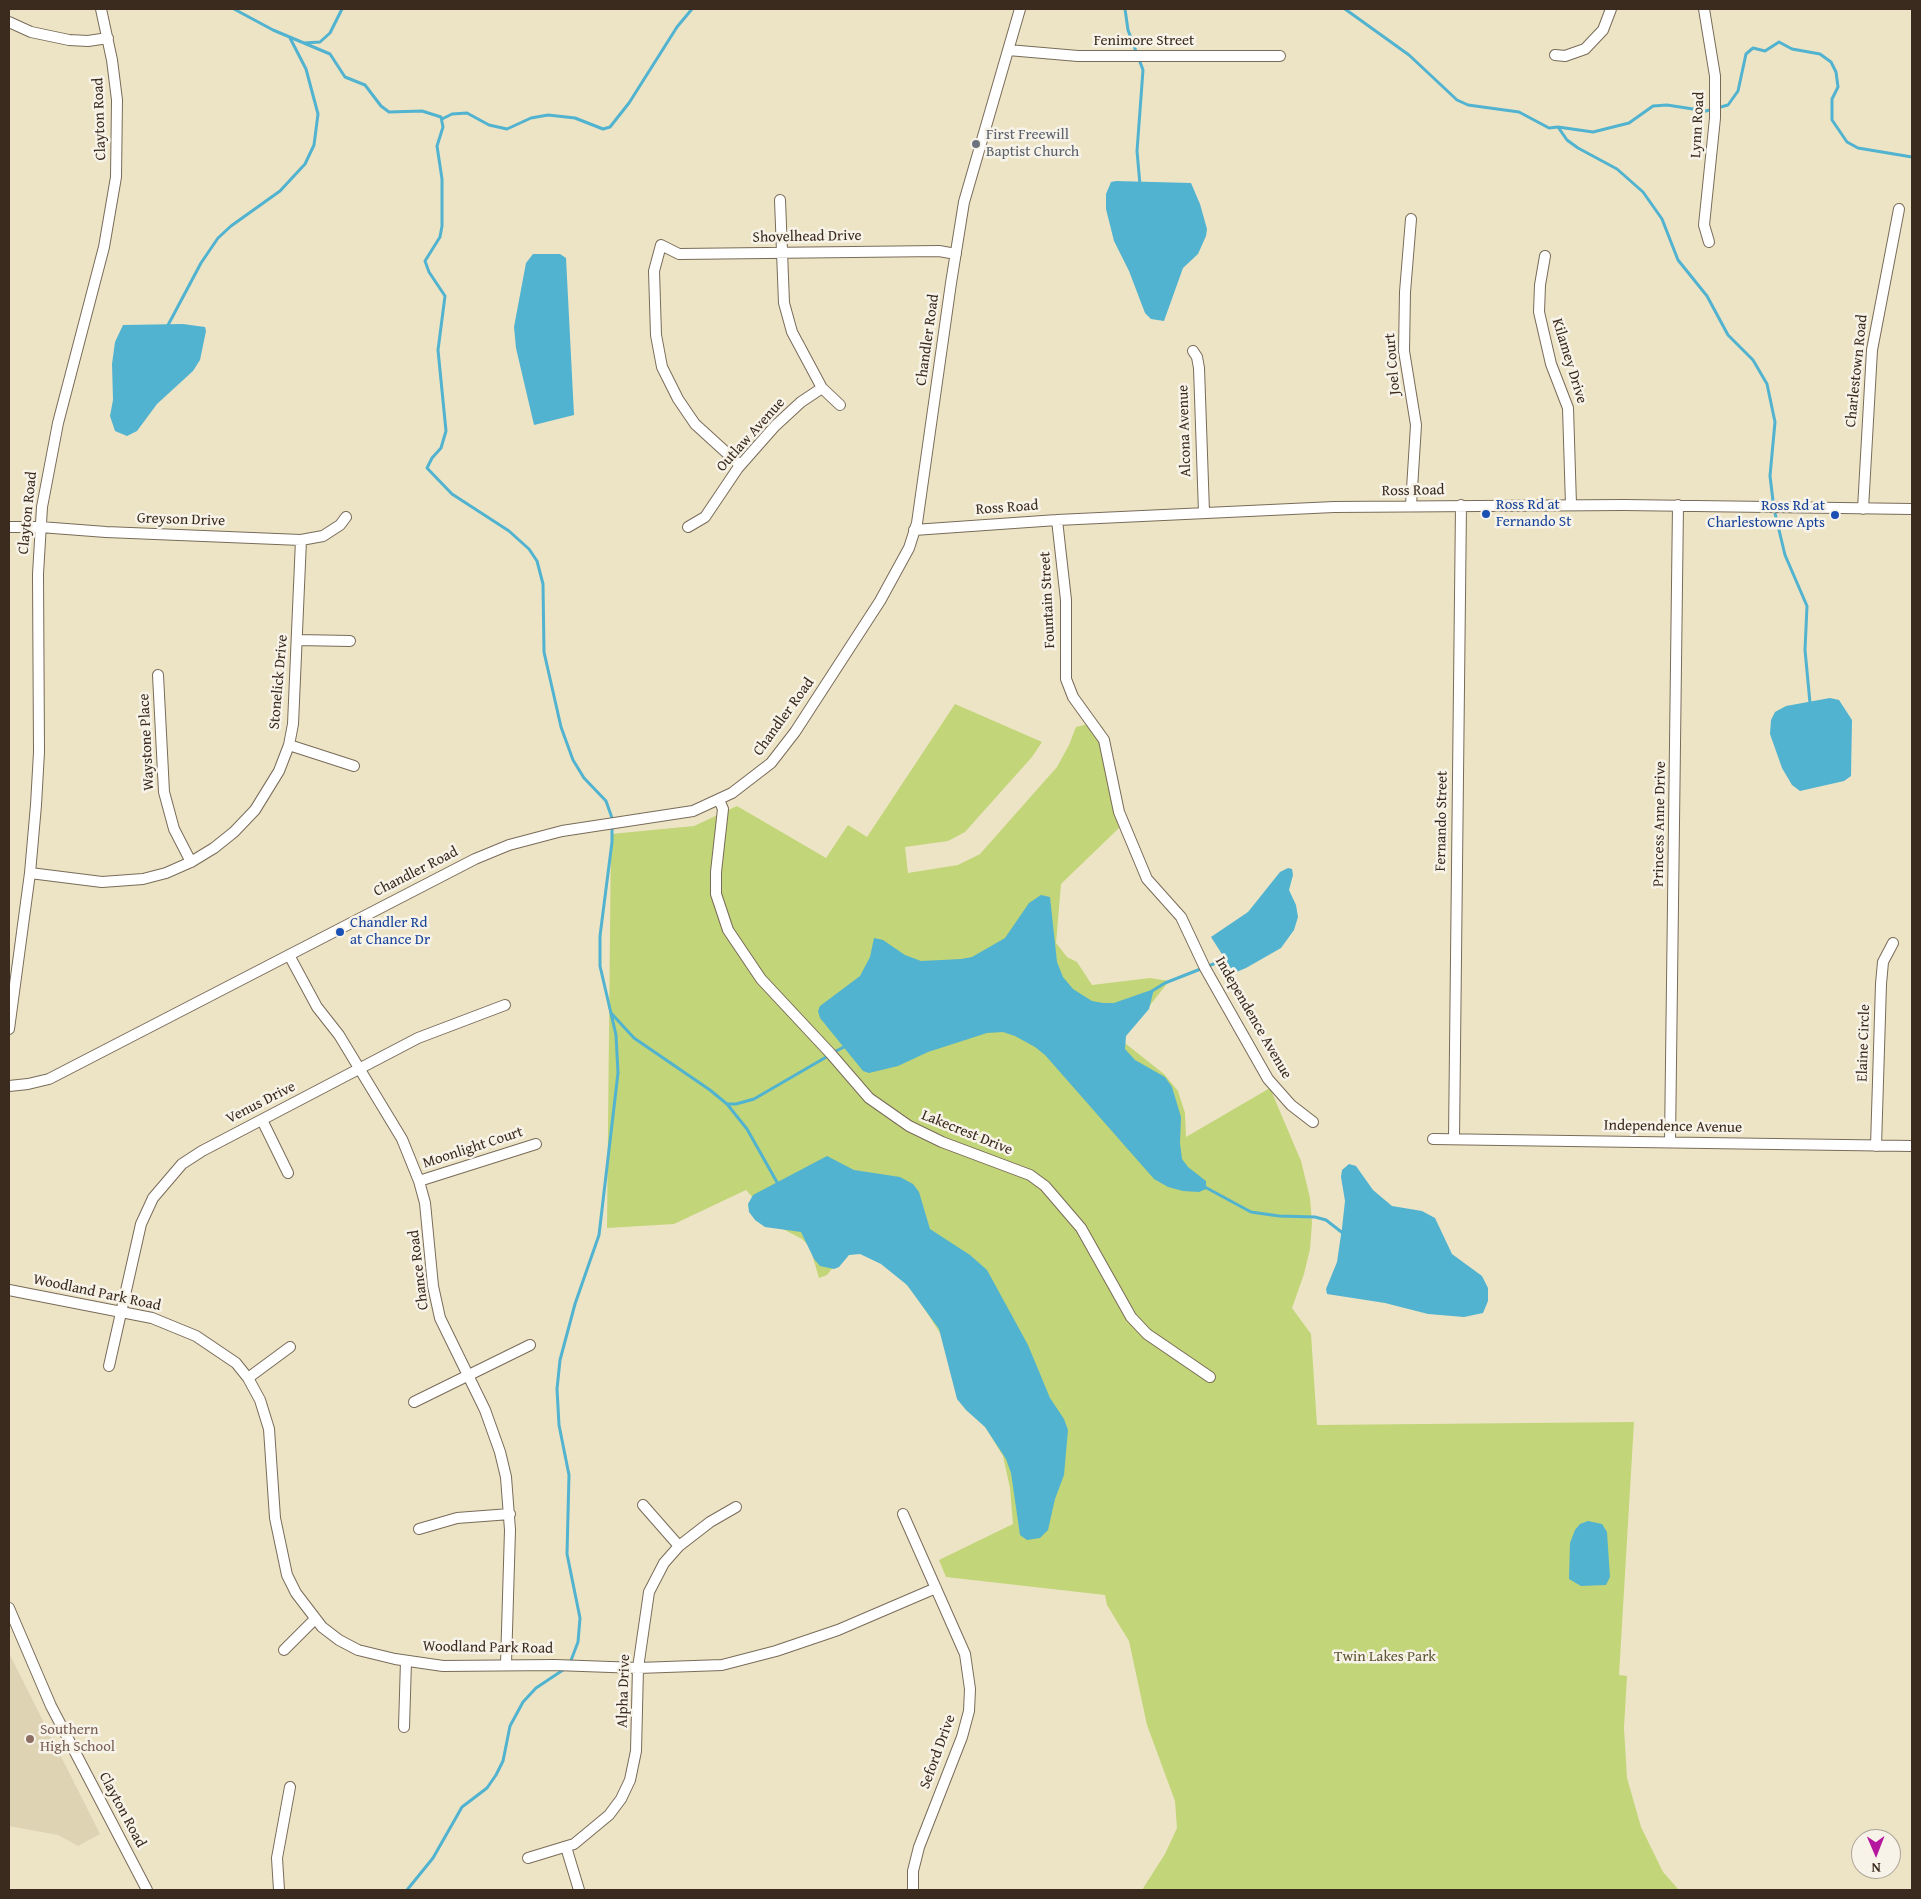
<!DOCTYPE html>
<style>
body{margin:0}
#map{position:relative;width:1921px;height:1899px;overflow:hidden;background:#ede4c6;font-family:"Gentium Book Plus",serif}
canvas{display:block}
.frame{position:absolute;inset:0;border:10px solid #3b2a1e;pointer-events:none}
.north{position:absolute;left:1851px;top:1829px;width:50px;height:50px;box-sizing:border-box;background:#f7f3e8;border:1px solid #aca397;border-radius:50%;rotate:179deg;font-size:14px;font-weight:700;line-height:20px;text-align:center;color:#3b2a1e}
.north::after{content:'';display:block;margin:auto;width:18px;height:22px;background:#b5179e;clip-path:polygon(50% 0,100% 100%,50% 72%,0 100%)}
</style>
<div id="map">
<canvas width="1921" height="1899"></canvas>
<div class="frame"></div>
<div class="north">N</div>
</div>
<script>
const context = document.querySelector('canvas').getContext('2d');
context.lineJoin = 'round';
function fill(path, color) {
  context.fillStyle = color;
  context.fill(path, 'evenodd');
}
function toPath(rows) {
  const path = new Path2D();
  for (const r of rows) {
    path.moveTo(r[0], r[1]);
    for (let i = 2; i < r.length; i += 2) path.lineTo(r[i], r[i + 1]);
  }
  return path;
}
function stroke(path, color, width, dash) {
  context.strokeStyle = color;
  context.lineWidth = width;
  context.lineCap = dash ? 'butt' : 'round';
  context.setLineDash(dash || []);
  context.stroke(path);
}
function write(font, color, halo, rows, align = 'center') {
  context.font = font + ' "Gentium Book Plus",serif';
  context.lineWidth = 5;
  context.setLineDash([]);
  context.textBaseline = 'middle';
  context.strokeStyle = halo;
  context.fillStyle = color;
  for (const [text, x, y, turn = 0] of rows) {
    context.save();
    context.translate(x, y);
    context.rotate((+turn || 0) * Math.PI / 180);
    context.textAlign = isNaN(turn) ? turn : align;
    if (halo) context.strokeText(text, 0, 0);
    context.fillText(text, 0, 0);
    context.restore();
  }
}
const built = toPath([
 [9,1653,100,1834,78,1846,58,1835,9,1826]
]);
const green = toPath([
 [955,704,1042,742,1032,757,965,832,948,841,905,847,908,873,958,865,980,854,1057,767,1069,745,1076,727,1088,724,1103,727,1119,828,1061,884,1056,943,1067,957,1077,962,1092,985,1150,978,1169,981,1147,1009,1116,1036,1164,1074,1178,1091,1185,1113,1186,1137,1270,1088,1301,1161,1310,1198,1312,1223,1310,1249,1304,1274,1292,1308,1311,1334,1317,1425,1634,1422,1619,1675,1627,1676,1624,1728,1627,1778,1641,1827,1663,1872,1679,1890,1142,1890,1165,1854,1177,1828,1175,1801,1147,1725,1129,1641,1107,1605,1105,1595,946,1577,939,1560,1013,1524,1010,1488,1003,1456,981,1420,947,1344,915,1294,890,1266,849,1247,827,1275,819,1278,810,1247,802,1239,779,1227,746,1190,674,1224,607,1228,611,834,694,826,737,806,826,858,848,825,867,837]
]);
const water = toPath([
 [1116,181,1191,183,1200,204,1207,229,1206,236,1198,254,1183,268,1164,321,1151,319,1145,313,1129,271,1114,241,1106,209,1106,194,1111,182],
 [533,254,560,254,566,258,574,415,534,425,516,348,514,327,526,263],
 [183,324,205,327,206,331,200,360,193,371,157,404,137,431,127,436,115,431,110,416,113,400,112,364,115,342,123,325],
 [1830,698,1839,700,1852,720,1851,776,1844,781,1800,791,1792,785,1782,768,1770,734,1771,720,1775,712,1786,706],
 [1288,868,1292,869,1293,875,1289,890,1296,905,1298,917,1294,930,1281,948,1246,968,1234,973,1211,937,1248,912,1280,872],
 [1041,895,1050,897,1057,962,1063,977,1073,989,1092,1001,1103,1003,1114,1003,1154,989,1149,1009,1126,1036,1125,1049,1135,1060,1165,1077,1172,1087,1181,1117,1180,1143,1182,1159,1188,1167,1206,1181,1206,1189,1199,1192,1183,1191,1168,1187,1154,1179,1045,1055,1035,1047,1015,1036,1003,1032,987,1033,928,1052,898,1066,869,1073,863,1071,820,1018,818,1011,820,1006,860,976,870,957,874,938,883,940,905,955,921,961,961,959,972,957,1005,938,1029,903],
 [827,1156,854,1170,900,1177,913,1184,919,1192,930,1229,970,1255,987,1270,1028,1345,1050,1398,1064,1419,1068,1430,1064,1475,1055,1499,1048,1530,1040,1538,1027,1540,1020,1535,1011,1473,1006,1459,985,1427,966,1410,957,1399,939,1329,907,1285,881,1264,860,1254,849,1255,839,1267,834,1269,820,1266,814,1259,801,1232,765,1227,755,1220,749,1212,748,1204,753,1195],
 [1349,1164,1356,1166,1373,1190,1392,1206,1422,1211,1435,1218,1452,1254,1482,1276,1488,1288,1488,1301,1483,1313,1464,1317,1428,1314,1385,1303,1327,1294,1326,1289,1337,1262,1342,1228,1345,1201,1341,1177,1342,1170],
 [1588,1521,1602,1524,1607,1532,1610,1577,1606,1585,1581,1586,1569,1579,1570,1543,1575,1530,1580,1524]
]);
const stream = toPath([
 [234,9,273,30,330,54,345,77,365,85,381,106,389,112,422,111,441,117,443,127,437,146,442,179,442,226,440,237,425,261,429,272,445,296,438,350,446,431,441,448,432,458,427,468,452,494,509,531,529,549,537,561,543,584,544,652,561,727,573,760,584,778,606,801,612,818,612,842,600,936,600,966,616,1035,618,1073,599,1235,575,1304,560,1360,557,1389,559,1425,569,1475,567,1554,580,1618,578,1642,570,1663],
 [1125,9,1128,30,1143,70,1137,151,1140,185],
 [1345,9,1409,55,1457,100,1468,105,1519,112,1549,128,1558,127,1593,132,1629,123,1653,106,1667,105,1706,111,1728,105,1738,91,1746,54,1753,48,1765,51,1779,42,1792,49,1820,54,1831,62,1836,72,1838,87,1832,99,1832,120,1847,142,1858,148,1912,157],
 [304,43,320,42,330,33,342,9],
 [442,119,452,114,467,113,489,125,507,129,531,118,548,115,575,118,603,129,610,127,629,103,677,27,692,9],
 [1558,127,1567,140,1578,148,1617,169,1643,192,1662,219,1678,260,1707,296,1728,335,1753,360,1767,384,1775,422,1770,476,1774,509,1785,555,1807,606,1805,650,1810,703],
 [167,327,201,263,218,238,231,226,280,191,305,164,314,145,318,114,306,69,290,38],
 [1152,991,1165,983,1226,959],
 [611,1013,634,1038,710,1090,727,1104,747,1129,778,1184],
 [834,1052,848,1045],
 [727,1104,736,1104,754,1099,828,1056],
 [1203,1186,1251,1212,1279,1216,1315,1217,1326,1220,1344,1234],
 [407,1890,433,1858,462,1807,487,1788,496,1775,503,1761,510,1726,523,1702,536,1688,566,1668]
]);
const minor = toPath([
 [1704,9,1715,76,1715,118,1704,225,1709,242],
 [9,22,31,32,69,40,88,41,108,38],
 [1008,50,1078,56,1280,56],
 [1555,55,1565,56,1585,49,1603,30,1611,9],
 [780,200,784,303,792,332,822,388,840,405],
 [1545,256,1540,285,1539,312,1551,364,1568,408,1571,505],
 [1193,351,1197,357,1199,368,1204,512],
 [740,465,695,424,678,399,662,367,656,335,654,271,661,245,679,254,939,251,956,254],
 [1411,505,1416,425,1404,351,1405,292,1411,219],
 [1863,509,1872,350,1899,209],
 [1057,520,1066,600,1066,679,1073,697,1104,740,1119,812,1147,879,1181,917,1205,968,1268,1079,1291,1105,1313,1122],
 [9,527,40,527,106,532,301,540,323,536,340,525,346,517],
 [688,527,705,517,738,468,775,426,801,402,822,388],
 [914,530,1057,520,1334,507,1624,505,1912,509],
 [298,640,350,641],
 [158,675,164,792,174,829,191,862],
 [289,745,354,766],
 [719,800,723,809,716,872,716,894,728,930,761,979,831,1054,869,1098,909,1126,942,1142,1030,1175,1045,1186,1081,1228,1131,1317,1147,1334,1210,1377],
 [30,873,102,882,143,879,166,873,191,862,214,848,234,832,255,810,279,771,289,745,293,724,301,540],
 [289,955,317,1007,339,1035,402,1139,419,1181,425,1203,433,1286,440,1318,485,1410,500,1452,506,1477,510,1530,506,1664],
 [9,1029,30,873,36,805,39,752,38,574,42,507,58,423,104,247,116,177,117,100,112,60,101,9],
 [9,1086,28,1084,49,1079,475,859,509,845,562,831,693,811,732,793,771,763,795,732,880,601,909,548,917,523,951,283,964,202,1020,9],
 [262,1120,288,1173],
 [1454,1138,1461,505],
 [1433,1139,1912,1146],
 [1670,1142,1678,505],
 [1876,1146,1881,984,1883,962,1893,943],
 [419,1181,536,1144],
 [9,1290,152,1318,196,1336,236,1363,248,1378,260,1400,269,1429,275,1518,287,1575,296,1593,322,1627,339,1640,358,1650,395,1659,443,1666,555,1665,638,1668,722,1665,776,1651,838,1630,936,1588],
 [109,1366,141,1224,153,1198,182,1164,202,1151,418,1038,505,1005],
 [248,1378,290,1347],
 [414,1402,530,1345],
 [643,1505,679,1546],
 [903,1514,965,1654,970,1689,969,1711,962,1737,919,1847,913,1871,913,1890],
 [419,1529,457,1518,510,1514],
 [9,1608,51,1706,147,1890],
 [284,1650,315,1619],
 [404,1727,406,1661],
 [566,1847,579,1890],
 [528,1858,574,1844,609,1815,621,1799,630,1780,636,1751,638,1668,649,1592,664,1563,679,1546,710,1522,736,1507],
 [279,1890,277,1858,290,1787]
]);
const markers = [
 [976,144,5,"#6b7280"],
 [1486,514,5,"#1a4fb4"],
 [1835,515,5,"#1a4fb4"],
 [340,932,5,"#1a4fb4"],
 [30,1739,5,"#8d6e63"]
];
const streetNames = [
 ["Fenimore Street",1144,41],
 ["Clayton Road",100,119,-92],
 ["Lynn Road",1698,125,-87],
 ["Shovelhead Drive",807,237,-1],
 ["Chandler Road",928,340,-82],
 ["Kilamey Drive",1569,361,73],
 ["Joel Court",1393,364,-95],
 ["Charlestown Road",1857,371,-84],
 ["Alcona Avenue",1185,431,-92],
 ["Outlaw Avenue",751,435,-48],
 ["Ross Road",1413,491,-1],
 ["Ross Road",1007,508,-4],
 ["Clayton Road",28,513,-84],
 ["Greyson Drive",181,520,2],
 ["Fountain Street",1048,600,-93],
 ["Stonelick Drive",279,682,-85],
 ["Chandler Road",784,717,-54],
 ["Waystone Place",147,742,-93],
 ["Fernando Street",1442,821,-89],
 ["Princess Anne Drive",1660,824,-89],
 ["Chandler Road",416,872,-27],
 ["Independence Avenue",1253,1018,60],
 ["Elaine Circle",1864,1043,-88],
 ["Venus Drive",261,1103,-27],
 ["Independence Avenue",1673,1127,1],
 ["Lakecrest Drive",967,1133,22],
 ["Moonlight Court",473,1148,-18],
 ["Chance Road",419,1270,-97],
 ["Woodland Park Road",97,1293,12],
 ["Woodland Park Road",488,1648,1],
 ["Alpha Drive",624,1691,-88],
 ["Seford Drive",938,1752,-70],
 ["Clayton Road",122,1810,62]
];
const worshipNames = [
 ["First Freewill",986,135],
 ["Baptist Church",986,152]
];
const transitNames = [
 ["Ross Rd at",1496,505],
 ["Fernando St",1496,522],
 ["Ross Rd at",1825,506,"right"],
 ["Charlestowne Apts",1825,523,"right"],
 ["Chandler Rd",350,923],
 ["at Chance Dr",350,940]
];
const parkNames = [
 ["Twin Lakes Park",1385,1657]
];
const educationNames = [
 ["Southern",40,1730],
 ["High School",40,1747]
];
fill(built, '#ded4b4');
fill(green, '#c2d578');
fill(water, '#51b3cf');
stroke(stream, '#51b3cf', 3);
stroke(minor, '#796b59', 12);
stroke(minor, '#fff', 10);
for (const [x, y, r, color] of markers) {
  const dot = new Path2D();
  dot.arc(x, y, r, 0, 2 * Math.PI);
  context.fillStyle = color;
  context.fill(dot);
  stroke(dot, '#f7f3e8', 2);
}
write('15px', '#3b2a1e', '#f7f3e8', streetNames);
write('15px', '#5b616d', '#f7f3e8', worshipNames, 'left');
write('15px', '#164399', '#f7f3e8', transitNames, 'left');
write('15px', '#5d5534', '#f7f3e8', parkNames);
write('15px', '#785e54', '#f7f3e8', educationNames, 'left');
</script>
